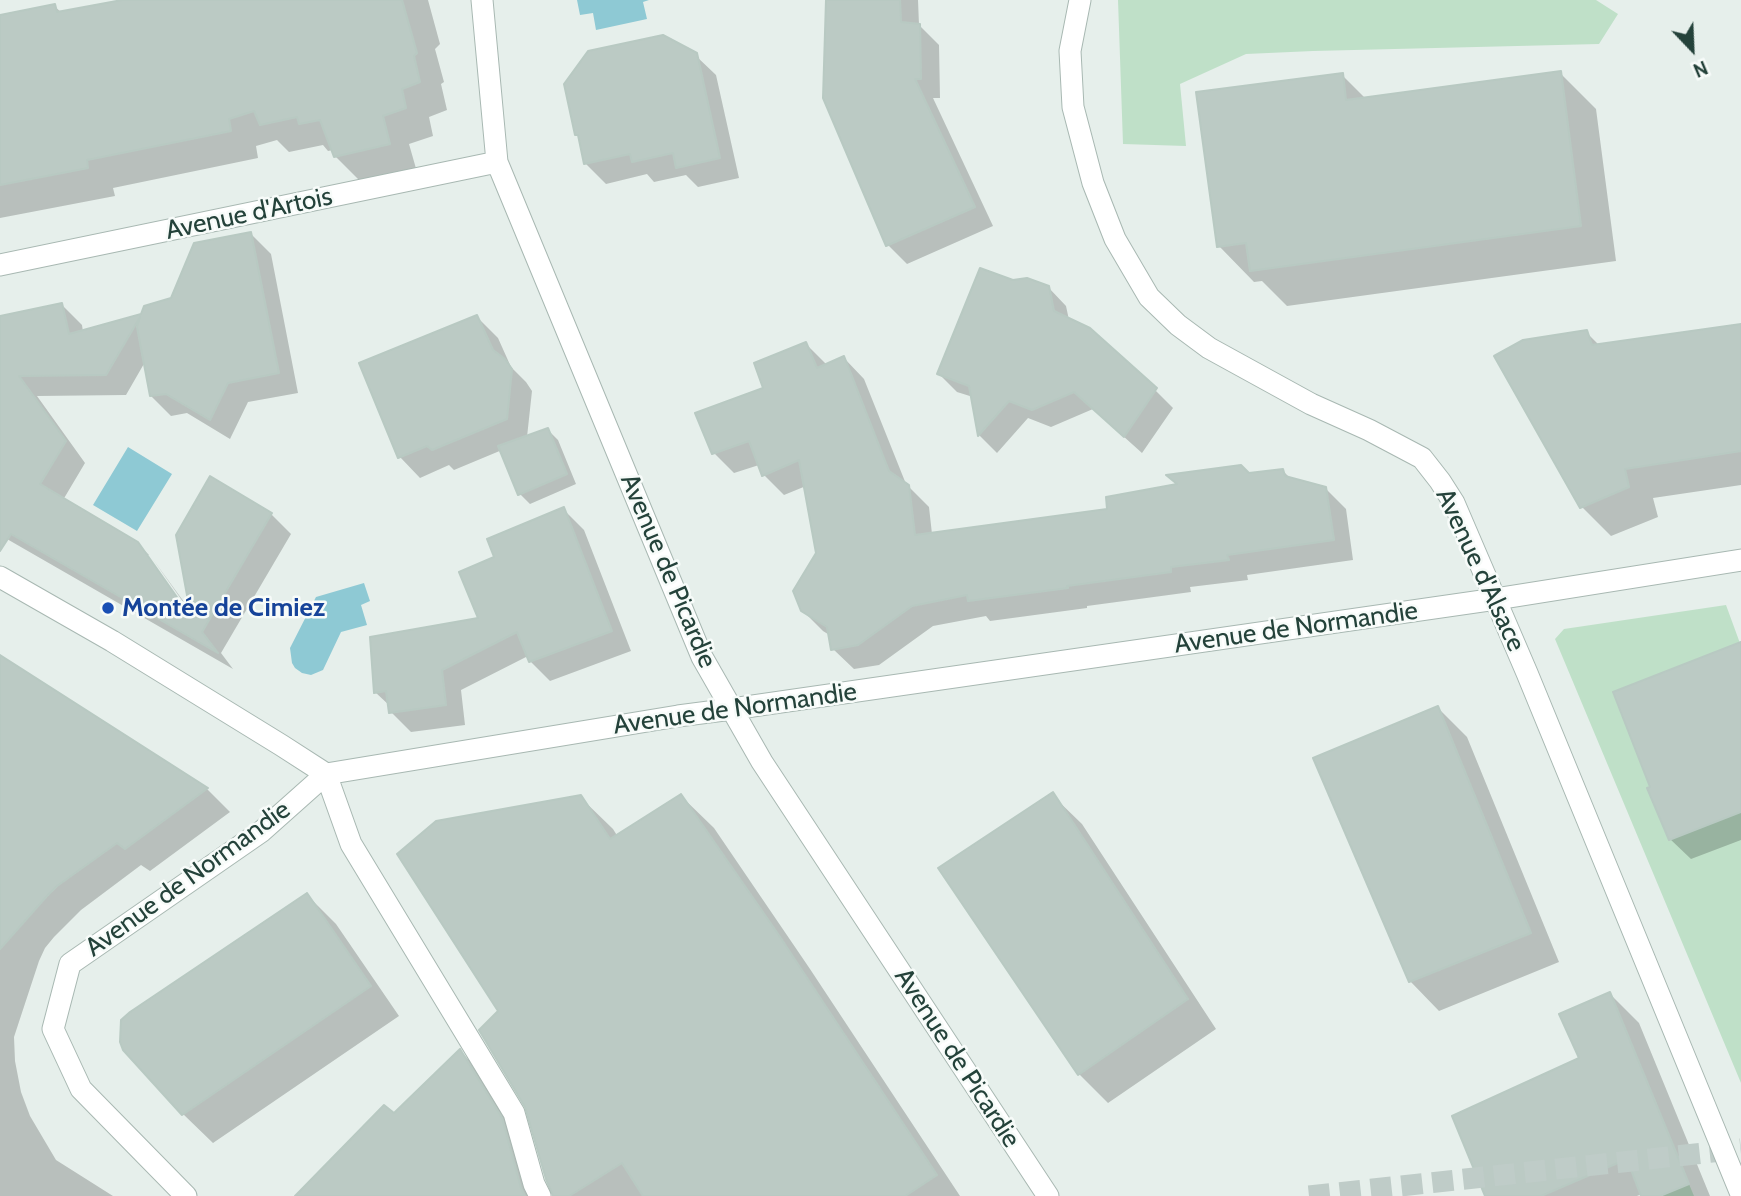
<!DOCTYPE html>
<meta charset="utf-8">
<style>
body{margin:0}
#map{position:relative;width:1741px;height:1196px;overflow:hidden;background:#e6efeb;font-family:Cabin,sans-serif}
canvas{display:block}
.north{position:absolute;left:1657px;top:14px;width:70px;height:70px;-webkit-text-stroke:5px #f7fbf9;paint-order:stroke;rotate:157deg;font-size:19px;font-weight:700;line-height:28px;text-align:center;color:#24423a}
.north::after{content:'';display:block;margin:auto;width:24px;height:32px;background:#24423a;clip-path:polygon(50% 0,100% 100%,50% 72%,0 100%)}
</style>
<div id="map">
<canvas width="1741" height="1196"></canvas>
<div class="north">N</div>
</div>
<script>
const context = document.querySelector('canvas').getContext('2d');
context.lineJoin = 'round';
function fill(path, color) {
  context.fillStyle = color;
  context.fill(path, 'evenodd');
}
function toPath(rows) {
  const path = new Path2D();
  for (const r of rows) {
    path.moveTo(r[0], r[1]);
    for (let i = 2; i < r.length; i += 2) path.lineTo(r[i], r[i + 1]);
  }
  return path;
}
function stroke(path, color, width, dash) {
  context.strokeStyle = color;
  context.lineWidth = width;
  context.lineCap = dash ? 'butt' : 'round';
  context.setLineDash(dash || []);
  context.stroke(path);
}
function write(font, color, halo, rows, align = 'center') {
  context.font = font + ' Cabin,sans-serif';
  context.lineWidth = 5;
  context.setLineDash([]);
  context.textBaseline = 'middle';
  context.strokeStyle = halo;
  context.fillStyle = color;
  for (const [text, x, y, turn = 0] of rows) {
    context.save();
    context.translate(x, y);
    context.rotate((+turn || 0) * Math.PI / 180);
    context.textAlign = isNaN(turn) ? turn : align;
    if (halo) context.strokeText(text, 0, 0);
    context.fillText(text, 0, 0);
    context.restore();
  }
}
const green = toPath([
 [1118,0,1596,0,1618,14,1599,44,1313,51,1246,54,1180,84,1186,146,1123,144],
 [1726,605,1741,646,1613,693,1650,787,1647,789,1669,839,1741,812,1741,1083,1555,639,1564,629],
 [1689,1184,1694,1196,1660,1196]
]);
const water = toPath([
 [577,0,649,0,643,2,647,19,596,30,593,13,580,15],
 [128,447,172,474,137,531,93,505],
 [364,583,370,601,361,605,367,625,341,632,323,670,311,675,302,673,295,668,292,663,290,648,316,597]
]);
const shadow = toPath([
 [131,0,428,0,440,44,435,49,444,82,441,84,447,110,429,117,433,136,409,144,417,172,363,184,335,156,333,150,328,151,323,145,289,152,277,140,256,146,258,158,113,188,115,196,0,218,0,17,54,6,62,13],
 [827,0,918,0,919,25,939,45,940,98,933,98,993,226,907,264,888,245],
 [695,55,716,75,739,178,698,187,686,175,654,182,647,174,606,184,585,163,581,138,577,135],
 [1560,73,1596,109,1616,261,1287,306,1262,281,1254,282,1219,246,1342,75,1366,99],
 [251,234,271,254,298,393,248,402,230,439,187,413,171,416,151,396,145,362,126,395,37,396,85,463,63,500,137,543,149,555,145,555,195,625,198,623,152,558,192,613,271,514,291,534,221,653,233,669,0,535,0,318,62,305,82,325,83,332,143,316,172,300],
 [1013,282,1048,287,1066,306,1069,320,1155,390,1173,408,1142,453,1093,409,1051,427,1028,418,997,453,979,435,973,397,957,392,939,374],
 [477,317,498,338,511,367,526,382,532,391,527,437,548,430,558,440,576,484,530,504,520,494,502,450,454,470,449,465,420,478,400,457],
 [1741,326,1741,485,1653,498,1658,517,1611,536,1582,507,1586,332,1600,346],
 [806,344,827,365,844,358,864,379,906,484,929,507,932,534,1109,510,1249,475,1283,471,1291,479,1325,488,1346,509,1353,560,1247,575,1248,580,1190,587,1191,592,1087,606,1087,608,990,621,986,616,933,626,879,665,854,669,833,649,831,636,823,631,802,610,817,554,806,486,784,495,764,475,759,465,734,473,714,453,765,389],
 [564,510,584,530,631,651,550,681,530,661,528,656,461,690,465,725,411,732,391,712,390,706,375,692,480,619],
 [0,660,30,677,207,789,230,812,150,871,141,865,81,910,54,937,45,948,39,961,14,1037,15,1061,21,1092,30,1116,56,1160,113,1196,0,1196],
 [1438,708,1467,737,1559,962,1439,1011,1410,981],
 [1741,731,1741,840,1691,859,1670,839],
 [1052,795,1082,824,1216,1029,1108,1103,1079,1074],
 [681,796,714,828,810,969,960,1196,554,1196,500,1012,580,797,613,829,618,837],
 [307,895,336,924,399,1016,213,1143,183,1114],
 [1610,994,1639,1023,1710,1196,1643,1196,1642,1194,1637,1196,1487,1196,1582,1059],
 [460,1051,492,1083,546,1196,298,1196,394,1115]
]);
const building = toPath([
 [122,0,402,0,417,53,414,56,420,82,402,89,406,108,383,116,390,144,334,157,320,120,299,124,297,117,260,125,254,111,229,119,231,131,87,160,88,168,0,185,0,15,55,4,57,12,122,0],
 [826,0,900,0,901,22,920,24,921,79,915,79,975,207,886,246,823,98,826,0],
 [663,35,697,53,720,158,676,168,673,153,632,162,630,154,584,164,578,135,575,135,564,84,588,51,663,35],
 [1561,71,1581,226,1250,271,1246,243,1217,247,1196,92,1343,73,1346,100,1561,71],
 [251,232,279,373,228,383,210,420,166,394,150,396,137,327,140,317,106,375,19,376,66,441,40,484,138,542,191,617,176,535,210,476,272,513,202,632,218,653,11,534,0,551,0,316,62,303,69,334,141,314,144,306,171,298,194,243,251,232],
 [980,268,1013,280,1027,278,1049,286,1054,311,1090,328,1157,388,1124,437,1074,392,1032,410,1009,401,978,436,969,386,937,374,980,268],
 [477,315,493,350,505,359,512,369,507,419,432,450,427,446,398,458,359,363,477,315],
 [1741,324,1741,451,1625,469,1629,487,1580,508,1494,356,1523,340,1587,330,1592,345,1741,324],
 [806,342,817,368,844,356,889,471,909,485,915,535,1107,509,1106,497,1177,484,1166,475,1241,465,1249,473,1283,469,1285,476,1326,487,1334,540,1227,555,1229,560,1171,567,1171,572,1067,586,1068,588,968,601,967,595,912,606,858,645,831,650,827,627,801,611,793,591,816,553,799,460,762,476,749,441,712,454,695,413,763,388,754,363,806,342],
 [548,428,567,474,518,495,498,446,548,428],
 [564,507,612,631,529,662,517,632,442,670,446,705,389,713,386,691,374,693,370,637,478,618,459,572,494,557,487,539,564,507],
 [1741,642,1741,812,1669,840,1647,788,1650,787,1613,692,1741,642],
 [0,655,208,788,125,849,117,843,57,886,46,897,0,949,0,655],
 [1438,706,1531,933,1409,982,1313,758,1438,706],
 [1053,792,1188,999,1078,1075,938,868,1053,792],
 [681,794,778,934,937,1175,905,1196,643,1196,622,1163,569,1196,553,1196,546,1179,525,1107,479,1030,498,1011,397,854,436,821,581,795,610,839,681,794],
 [307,893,371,986,182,1115,123,1050,120,1042,121,1020,130,1012,307,893],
 [1610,992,1689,1184,1660,1196,1641,1196,1627,1159,1541,1196,1485,1196,1452,1116,1579,1058,1559,1014,1610,992],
 [460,1049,502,1118,521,1188,525,1196,295,1196,384,1105,394,1113,460,1049]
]);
const highwayTunnel = toPath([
 [1309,1196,1741,1149]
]);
const minor = toPath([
 [482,0,497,162,702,657,762,762,1048,1196],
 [1080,0,1070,51,1073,107,1093,183,1115,239,1149,297,1178,325,1209,348,1311,404,1369,430,1422,458,1440,481,1454,503,1527,673,1741,1194],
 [0,265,497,162],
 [0,577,112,641,281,745,326,774,351,844,514,1113,534,1184,540,1196],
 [186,1196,81,1089,53,1029,70,964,262,831,326,774,678,716,732,709,1496,599,1741,560]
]);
const markers = [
 [108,608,7,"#1a4fb4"]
];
const streetNames = [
 ["Avenue d'Artois",249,214,-12],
 ["Avenue d'Alsace",1480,570,65],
 ["Avenue de Picardie",668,571,67],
 ["Avenue de Normandie",1296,628,-8],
 ["Avenue de Normandie",735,709,-8],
 ["Avenue de Normandie",188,879,-36],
 ["Avenue de Picardie",957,1058,57]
];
const transitNames = [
 ["Montée de Cimiez",122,608]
];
fill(green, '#bfe0c8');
fill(water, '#8ec9d4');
fill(shadow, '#0003');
fill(building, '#bbcac4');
stroke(building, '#b8c9c2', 2);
stroke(highwayTunnel, '#bfccc8', 21, [21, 10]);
stroke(minor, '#a8b8b2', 23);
stroke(minor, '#fff', 21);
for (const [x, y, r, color] of markers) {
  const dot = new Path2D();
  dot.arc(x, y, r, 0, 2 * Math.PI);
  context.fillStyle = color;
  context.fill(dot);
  stroke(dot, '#f7fbf9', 2.5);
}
write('26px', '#24423a', '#f7fbf9', streetNames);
write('bold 26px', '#164399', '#f7fbf9', transitNames, 'left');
</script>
